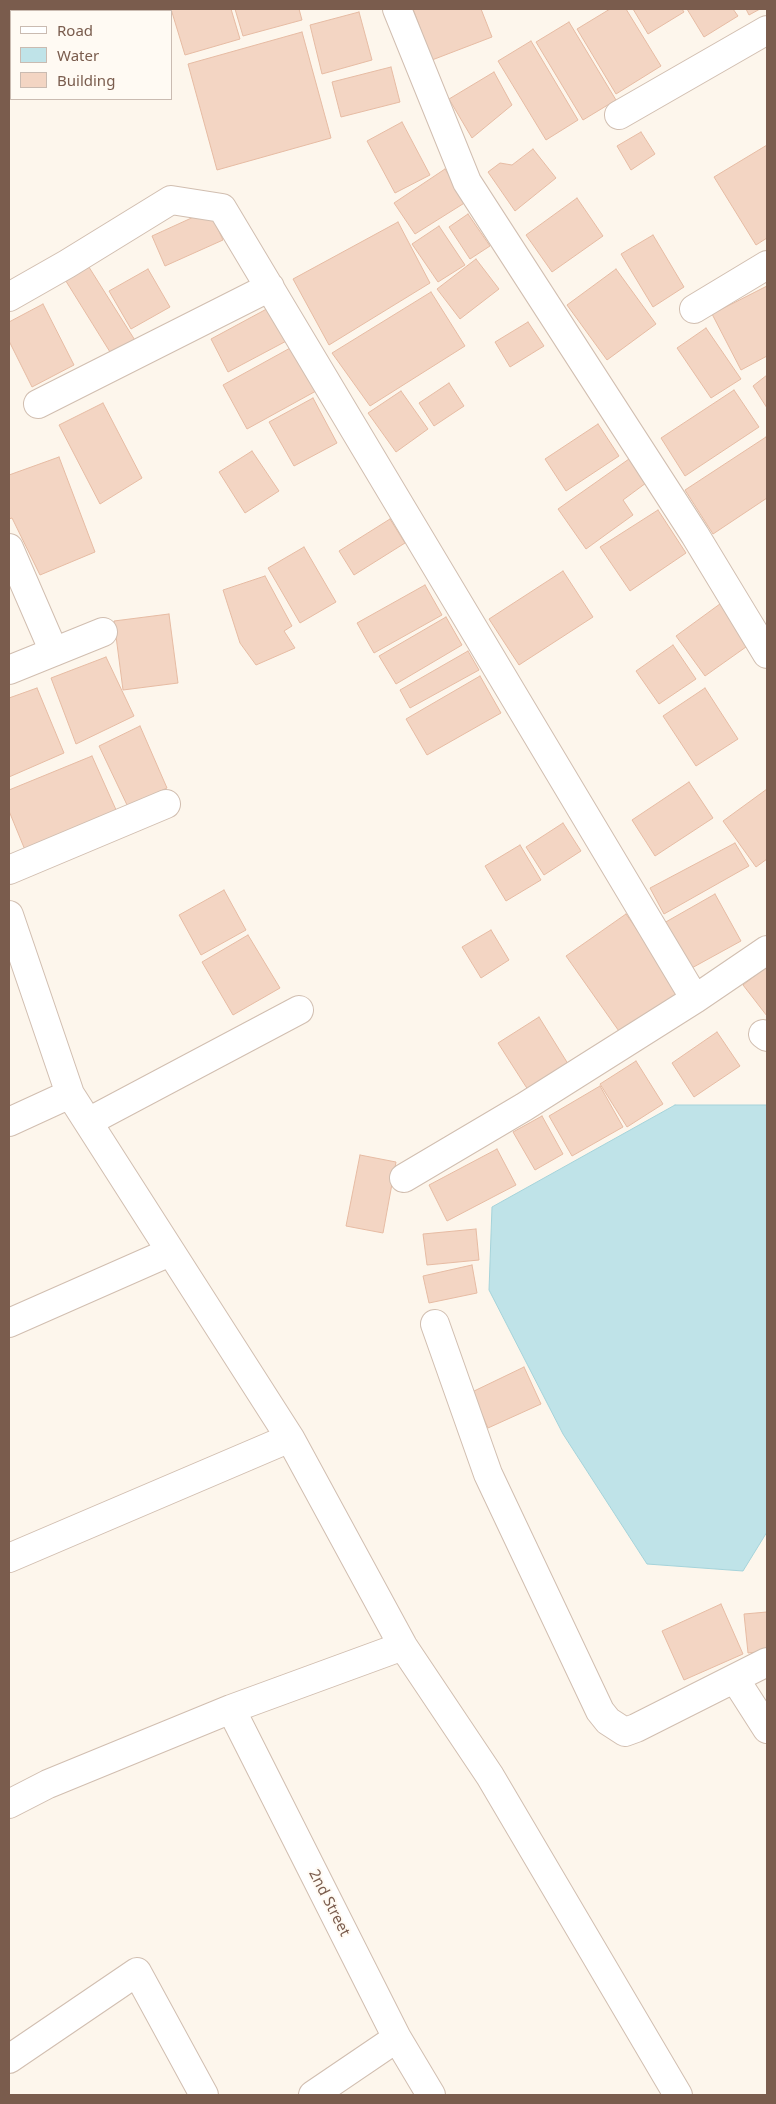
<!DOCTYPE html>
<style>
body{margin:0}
#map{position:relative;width:776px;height:2104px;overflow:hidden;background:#fdf6ec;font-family:"Noto Sans",sans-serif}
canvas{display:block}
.frame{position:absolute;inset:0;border:10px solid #7a5c4d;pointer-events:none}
.legend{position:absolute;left:10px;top:10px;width:162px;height:90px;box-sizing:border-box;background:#fffaf3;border:1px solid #cabbb1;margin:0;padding:6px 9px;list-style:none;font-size:15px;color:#7a5c4d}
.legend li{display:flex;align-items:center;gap:10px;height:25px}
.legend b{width:25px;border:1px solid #cabbb1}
</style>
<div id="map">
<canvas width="776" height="2104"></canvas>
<div class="frame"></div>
<ul class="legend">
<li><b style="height:6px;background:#fff"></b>Road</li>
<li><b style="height:14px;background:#bfe3e8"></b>Water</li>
<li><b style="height:14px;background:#f3d5c3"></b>Building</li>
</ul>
</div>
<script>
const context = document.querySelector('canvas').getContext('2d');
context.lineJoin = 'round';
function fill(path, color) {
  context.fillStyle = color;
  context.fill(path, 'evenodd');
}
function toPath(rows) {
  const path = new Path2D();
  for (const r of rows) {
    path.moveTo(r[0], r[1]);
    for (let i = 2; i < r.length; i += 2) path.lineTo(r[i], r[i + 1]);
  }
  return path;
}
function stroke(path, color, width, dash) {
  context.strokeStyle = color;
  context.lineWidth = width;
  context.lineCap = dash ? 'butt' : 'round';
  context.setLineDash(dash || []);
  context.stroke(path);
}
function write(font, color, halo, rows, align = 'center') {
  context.font = font + ' "Noto Sans",sans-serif';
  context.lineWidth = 4;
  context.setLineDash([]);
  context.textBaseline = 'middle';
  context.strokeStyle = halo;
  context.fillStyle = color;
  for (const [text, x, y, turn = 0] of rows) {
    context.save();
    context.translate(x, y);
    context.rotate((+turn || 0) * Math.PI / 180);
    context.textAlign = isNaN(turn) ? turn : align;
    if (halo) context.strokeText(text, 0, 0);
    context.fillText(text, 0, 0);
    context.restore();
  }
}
const water = toPath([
 [675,1105,767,1105,767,1532,743,1571,647,1564,563,1434,489,1290,492,1207,675,1105]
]);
const building = toPath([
 [171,9,231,9,240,39,185,55,171,9],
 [235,9,299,9,302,20,243,36,235,9],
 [413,9,481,9,492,37,432,60,413,9],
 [610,9,626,9,661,66,616,94,577,29,610,9],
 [633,9,682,9,684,12,648,34,633,9],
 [687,9,733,9,738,16,704,37,687,9],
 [746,9,760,9,749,15,746,9],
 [359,12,372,60,322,74,310,25,359,12],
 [569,22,616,100,583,120,536,42,569,22],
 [302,32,331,138,217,170,188,64,302,32],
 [531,41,578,120,546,140,498,61,531,41],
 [391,67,400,102,341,117,332,82,391,67],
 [494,72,512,105,472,138,449,99,494,72],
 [402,122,430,175,395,193,367,141,402,122],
 [641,132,655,154,631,170,617,146,641,132],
 [767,145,767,238,756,245,714,177,767,145],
 [533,149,556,178,515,211,488,172,500,163,512,165,533,149],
 [445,169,466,202,415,234,394,203,445,169],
 [577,198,603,236,552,272,526,235,577,198],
 [209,210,223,240,165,266,152,236,209,210],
 [468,214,490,246,470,259,449,227,468,214],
 [398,222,430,283,329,345,293,279,398,222],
 [439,226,465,265,438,282,412,244,439,226],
 [653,235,684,287,653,307,621,254,653,235],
 [476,259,499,289,460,319,437,289,476,259],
 [87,264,138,345,115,360,64,278,87,264],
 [148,269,170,307,131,329,109,291,148,269],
 [616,269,656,324,607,360,567,305,616,269],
 [767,286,767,356,741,370,712,314,767,286],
 [431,292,465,346,370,406,332,353,431,292],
 [43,304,74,365,32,387,9,341,9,322,43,304],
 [274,305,292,338,228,372,211,339,274,305],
 [528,322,544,346,510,367,495,342,528,322],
 [706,328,741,379,711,398,677,348,706,328],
 [292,347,316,391,247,429,223,385,292,347],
 [767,375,767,408,753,386,767,375],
 [449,383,464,406,434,426,419,403,449,383],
 [734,390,759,427,685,476,661,438,734,390],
 [401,391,428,429,396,452,368,413,401,391],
 [313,398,337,443,294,466,269,422,313,398],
 [103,403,142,478,100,504,59,425,103,403],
 [598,424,619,456,566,491,545,459,598,424],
 [766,437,767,439,767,498,713,534,685,490,766,437],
 [252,451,279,491,245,513,219,472,252,451],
 [59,457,95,552,40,575,12,518,9,519,9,475,59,457],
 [629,459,646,483,623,500,633,515,586,549,558,509,629,459],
 [658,510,686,553,630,591,600,547,658,510],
 [390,519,405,543,354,575,339,551,390,519],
 [304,547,336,602,300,623,268,568,304,547],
 [563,571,593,617,519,665,489,619,563,571],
 [265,576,292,626,284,631,295,648,256,665,240,643,223,590,265,576],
 [425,585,442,615,374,653,357,623,425,585],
 [724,601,753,642,705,676,676,636,724,601],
 [169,614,178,683,123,690,114,621,169,614],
 [446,617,462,645,396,684,379,656,446,617],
 [673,645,696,679,659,704,636,671,673,645],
 [468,651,479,670,410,708,400,690,468,651],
 [106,657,134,716,76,744,51,678,106,657],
 [480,676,501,713,427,755,406,719,480,676],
 [37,688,64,753,9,777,9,698,37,688],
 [705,688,738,739,696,766,663,716,705,688],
 [140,726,167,788,128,807,99,746,140,726],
 [92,756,117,812,25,850,9,811,9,790,92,756],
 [689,782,713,818,655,856,632,820,689,782],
 [767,789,767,859,756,867,723,821,767,789],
 [563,823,581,851,544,875,526,847,563,823],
 [735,843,749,866,664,914,650,888,735,843],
 [520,845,541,880,506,901,485,866,520,845],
 [224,890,246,930,201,955,179,915,224,890],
 [715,894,741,941,690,969,664,923,715,894],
 [626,914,681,992,621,1034,566,956,626,914],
 [491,930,509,960,481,978,462,947,491,930],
 [248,935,280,988,233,1015,202,962,248,935],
 [767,966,767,1016,743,985,767,966],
 [539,1017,570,1067,530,1093,498,1043,539,1017],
 [717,1032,740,1066,694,1097,672,1063,717,1032],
 [636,1061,663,1104,627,1127,600,1084,636,1061],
 [600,1086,623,1127,572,1156,549,1116,600,1086],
 [542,1116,563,1154,535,1170,513,1132,542,1116],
 [497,1149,516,1185,447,1221,429,1185,497,1149],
 [360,1155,396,1162,383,1233,346,1226,360,1155],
 [476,1229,479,1260,427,1265,423,1234,476,1229],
 [472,1265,477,1293,429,1303,423,1276,472,1265],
 [524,1367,541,1404,488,1428,472,1392,524,1367],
 [721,1604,743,1654,684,1680,662,1631,721,1604],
 [767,1612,767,1651,748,1653,744,1614,767,1612]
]);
const street = toPath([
 [397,9,467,182,695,535,767,654],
 [619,115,767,30],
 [9,297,67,264,171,200,222,208,695,999,767,950],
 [694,309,767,265],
 [38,404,270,287],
 [9,548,54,652],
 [9,670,103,632],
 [9,870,166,804],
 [9,915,70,1094,290,1438,403,1646,490,1776,678,2095],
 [763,1034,767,1037],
 [9,1122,70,1094],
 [88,1122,299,1010],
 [404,1178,524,1107,695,999],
 [9,1323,170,1252],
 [435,1324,488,1474,600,1711,608,1721,625,1732,636,1728,767,1662],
 [9,1558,290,1438],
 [735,1679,767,1729],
 [231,1709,397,2038,431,2095],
 [9,1804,48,1784,231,1709,403,1646],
 [9,2059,137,1972,204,2095],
 [313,2095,397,2038]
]);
const streetNames = [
 ["2nd Street",329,1903,63]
];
fill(water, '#bfe3e8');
stroke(water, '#a5d3da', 1);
fill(building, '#f3d5c3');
stroke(building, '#e6bba3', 1);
stroke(street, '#d1beb0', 30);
stroke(street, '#fff', 28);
write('15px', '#7a5c4d', '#fffaf3', streetNames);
</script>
